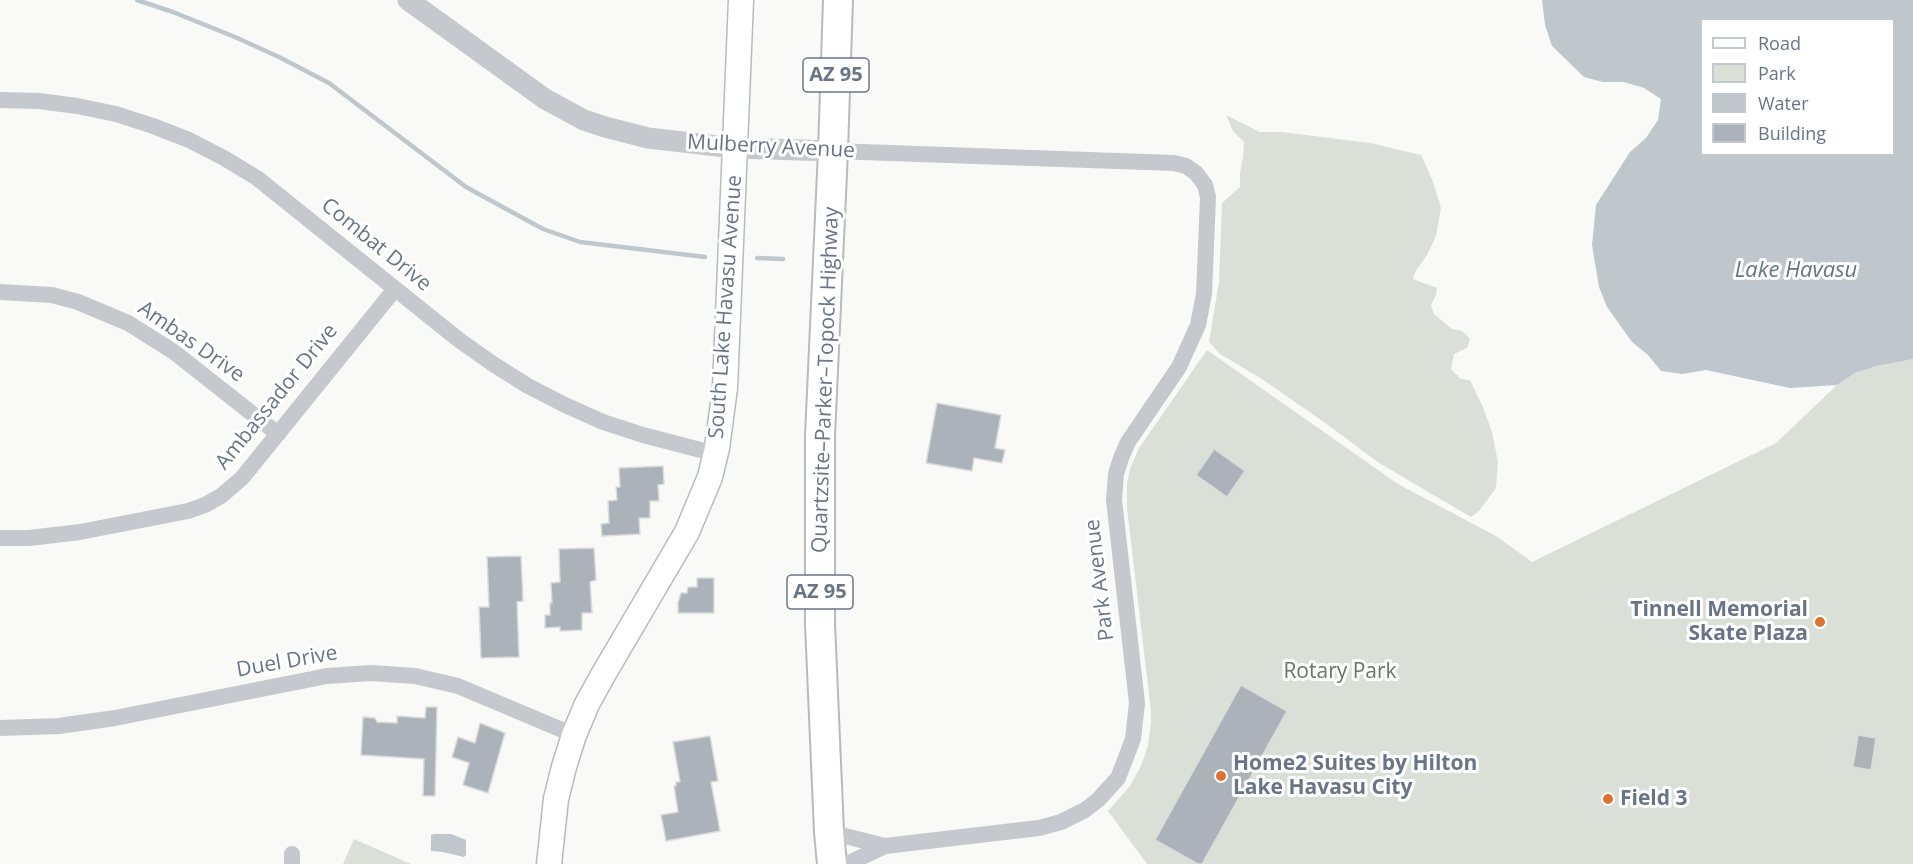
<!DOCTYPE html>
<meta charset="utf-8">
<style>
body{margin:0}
#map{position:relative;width:1913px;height:864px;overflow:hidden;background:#f9f9f7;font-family:"Open Sans",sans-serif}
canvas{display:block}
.legend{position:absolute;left:1700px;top:18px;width:195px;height:138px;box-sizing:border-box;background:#fff;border:2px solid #c3c8cf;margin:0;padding:8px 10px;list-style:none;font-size:18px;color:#697586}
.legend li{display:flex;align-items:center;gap:12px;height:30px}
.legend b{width:30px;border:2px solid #c3c8cf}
</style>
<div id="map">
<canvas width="1913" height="864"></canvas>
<ul class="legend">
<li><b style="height:8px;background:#fff"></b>Road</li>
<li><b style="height:16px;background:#dae0d8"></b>Park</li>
<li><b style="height:16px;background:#bfc7cd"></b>Water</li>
<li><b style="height:16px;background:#acb2b9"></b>Building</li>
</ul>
</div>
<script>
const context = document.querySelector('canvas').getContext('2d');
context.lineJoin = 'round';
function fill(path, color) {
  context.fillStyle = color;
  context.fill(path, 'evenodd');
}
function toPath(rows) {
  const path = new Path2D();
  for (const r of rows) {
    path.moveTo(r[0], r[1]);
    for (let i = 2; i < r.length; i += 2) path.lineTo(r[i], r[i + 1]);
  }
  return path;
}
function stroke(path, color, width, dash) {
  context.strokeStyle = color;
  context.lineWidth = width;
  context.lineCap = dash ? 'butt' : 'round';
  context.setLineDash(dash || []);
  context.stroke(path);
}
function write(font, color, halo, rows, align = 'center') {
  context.font = font + ' "Open Sans",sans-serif';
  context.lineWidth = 6;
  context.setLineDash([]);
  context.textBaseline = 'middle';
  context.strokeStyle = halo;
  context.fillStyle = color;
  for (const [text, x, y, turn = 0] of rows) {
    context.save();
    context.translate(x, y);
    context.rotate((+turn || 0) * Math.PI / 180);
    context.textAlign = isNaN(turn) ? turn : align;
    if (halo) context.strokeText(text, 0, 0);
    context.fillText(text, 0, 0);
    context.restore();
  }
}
const green = toPath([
 [1226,115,1260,132,1282,132,1370,143,1421,155,1432,179,1441,208,1436,236,1427,255,1415,272,1413,279,1437,288,1436,295,1431,305,1434,314,1452,329,1462,331,1470,339,1467,348,1454,354,1451,369,1461,379,1470,380,1483,407,1492,432,1498,462,1496,488,1479,511,1471,517,1379,463,1328,425,1262,379,1220,354,1209,342,1219,282,1222,203,1240,187,1240,173,1243,157,1244,142,1233,131],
 [1207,350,1398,484,1496,536,1532,562,1776,443,1837,385,1855,373,1877,366,1913,359,1913,864,1147,864,1108,811,1130,786,1141,766,1148,745,1151,723,1151,711,1127,508,1127,484,1130,469,1139,448],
 [354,839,411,864,343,864]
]);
const water = toPath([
 [1542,0,1913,0,1913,359,1877,366,1855,373,1837,385,1790,388,1706,370,1682,374,1661,371,1648,355,1632,342,1607,307,1599,287,1592,245,1596,205,1630,152,1646,138,1658,120,1661,99,1644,88,1624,82,1603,82,1584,77,1552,46,1545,25],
 [1702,20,1894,20,1894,154,1702,154],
 [434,834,451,834,466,840,466,855,464,857,443,852,431,851,431,835]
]);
const stream = toPath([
 [137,0,173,12,235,37,279,57,329,83,466,187,543,229,580,242,705,257],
 [757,258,783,259]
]);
const building = toPath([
 [937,403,1001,415,995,448,1005,450,1002,463,974,458,972,471,926,463,937,403],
 [1214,449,1245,471,1227,497,1196,475,1214,449],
 [663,466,664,484,658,485,659,501,650,501,650,518,639,518,640,534,602,536,601,524,609,523,608,501,617,500,616,487,620,487,619,468,663,466],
 [594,548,596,580,590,582,592,613,582,613,582,630,560,631,560,627,545,628,545,615,550,615,550,603,552,603,551,583,560,582,559,549,594,548],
 [521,556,523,601,517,602,519,657,481,658,479,607,489,607,487,557,521,556],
 [697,578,714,578,714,613,678,613,678,603,681,593,687,593,688,587,697,587,697,578],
 [1241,685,1287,711,1202,864,1198,864,1155,840,1241,685],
 [426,707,437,707,435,796,423,796,424,759,361,755,363,717,375,718,377,722,397,723,397,716,425,718,426,707],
 [480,723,505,733,488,793,463,785,469,763,452,757,458,737,475,743,480,723],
 [1858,735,1876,738,1871,770,1853,767,1858,735],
 [710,736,718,781,711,782,720,831,666,841,661,815,678,812,674,786,676,786,676,782,680,782,673,742,710,736]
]);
const minor = toPath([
 [0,100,39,101,77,106,116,114,153,126,189,140,224,158,257,178,459,340,493,364,528,386,565,405,603,422,643,435,716,454],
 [0,292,52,295,78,302,128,323,174,352,278,434],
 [0,538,29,538,80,532,188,511,205,505,221,496,242,478,395,289],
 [0,728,59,726,115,718,327,676,371,673,415,676,458,686,574,735],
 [829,832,885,846,1039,828,1061,822,1085,810,1098,800,1118,778,1133,739,1137,703,1114,500,1116,474,1121,458,1128,442,1179,367,1198,325,1204,294,1208,197,1205,185,1196,173,1186,166,1174,163,833,151],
 [292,864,292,854],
 [847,864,885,846]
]);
const tertiary = toPath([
 [408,0,545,99,584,120,605,127,648,138,735,148,833,151]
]);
const secondary = toPath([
 [549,864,556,799,564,767,574,735,587,704,603,675,687,532,710,477,717,448,725,388,741,0]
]);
const trunk = toPath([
 [832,864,829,832,820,624,820,436,833,151,838,0]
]);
const markers = [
 [1820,622,6,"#dc7234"],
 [1221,776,6,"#dc7234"],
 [1608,799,6,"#dc7234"]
];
const shields = [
 [836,75,66],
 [820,592,66]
];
const shieldNames = [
 ["AZ 95",836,75],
 ["AZ 95",820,592]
];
const streetNames = [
 ["Mulberry Avenue",771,147,3],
 ["Combat Drive",376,245,39],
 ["South Lake Havasu Avenue",726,307,-86],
 ["Ambas Drive",191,342,35],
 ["Quartzsite–Parker–Topock Highway",826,380,-88],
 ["Ambassador Drive",277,397,-51],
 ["Park Avenue",1100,580,-97],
 ["Duel Drive",287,662,-10]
];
const poiNames = [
 ["Tinnell Memorial",1808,610,"right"],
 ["Skate Plaza",1808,634,"right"],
 ["Home2 Suites by Hilton",1233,764],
 ["Lake Havasu City",1233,788],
 ["Field 3",1620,799]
];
const parkNames = [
 ["Rotary Park",1340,672]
];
const waterNames = [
 ["Lake Havasu",1796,271]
];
fill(green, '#dae0d8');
fill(water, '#bfc7cd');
stroke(stream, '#bfc7cd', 4.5);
fill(building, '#acb2b9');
stroke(building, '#dbdbd9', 1.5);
stroke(secondary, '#b7bbc0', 27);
stroke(trunk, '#b8babe', 32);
stroke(minor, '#c5c8cc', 16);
stroke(tertiary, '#c5c8cc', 21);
stroke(secondary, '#fff', 24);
stroke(trunk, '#fff', 28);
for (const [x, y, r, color] of markers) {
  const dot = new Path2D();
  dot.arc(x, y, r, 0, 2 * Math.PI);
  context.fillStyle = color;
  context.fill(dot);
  stroke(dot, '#fff', 2);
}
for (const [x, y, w] of shields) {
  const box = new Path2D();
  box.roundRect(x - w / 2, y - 17, w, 34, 4.5);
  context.fillStyle = '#fff';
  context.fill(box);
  stroke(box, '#697586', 1.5);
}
write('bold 20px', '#697586', null, shieldNames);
write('21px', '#697586', '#fff', streetNames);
write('bold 21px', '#697586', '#fff', poiNames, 'left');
write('21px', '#657964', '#fff', parkNames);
write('italic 22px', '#657681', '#fff', waterNames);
</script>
